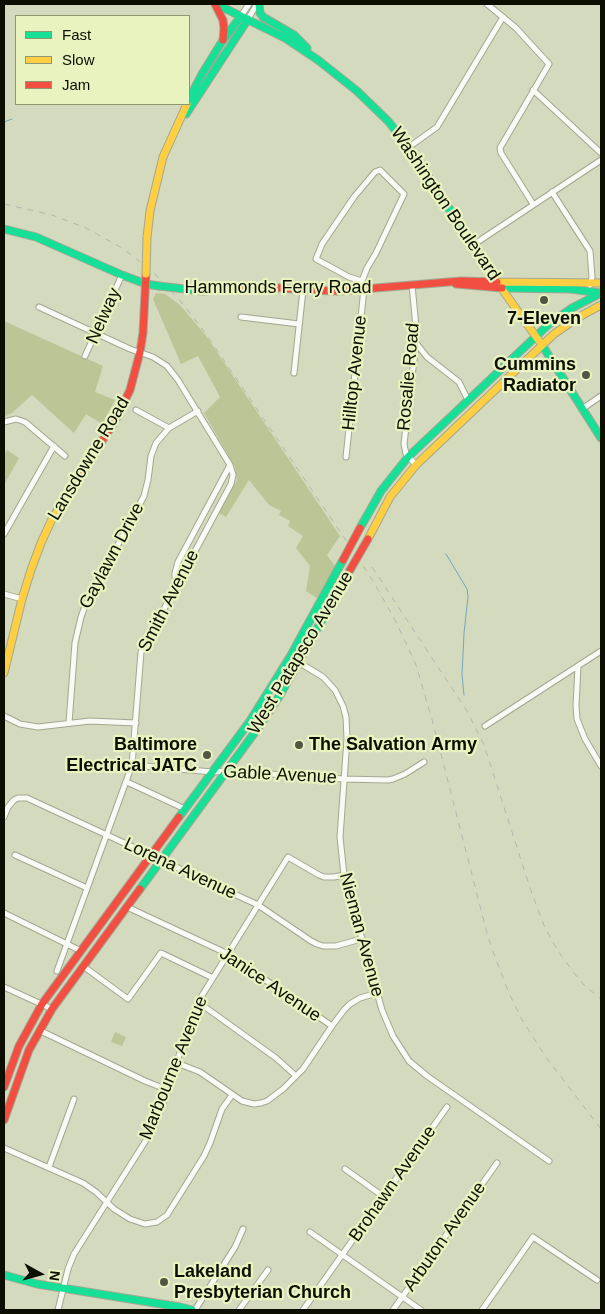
<!DOCTYPE html>
<style>
body{margin:0}
#map{position:relative;width:605px;height:1314px;overflow:hidden;background:#d4dabe;font-family:Helvetica,sans-serif}
canvas{display:block}
.frame{position:absolute;inset:0;border:5px solid #0b0e00;pointer-events:none}
.legend{position:absolute;left:15px;top:15px;width:175px;height:90px;box-sizing:border-box;background:#e8f3bf;border:1px solid #909773;margin:0;padding:6px 9px;list-style:none;font-size:15px;color:#0b0e00}
.legend li{display:flex;align-items:center;gap:10px;height:25px}
.legend b{width:25px;border:1px solid #909773}
.north{position:absolute;left:15px;top:1249px;width:50px;height:50px;-webkit-text-stroke:4px #e8f3bf;paint-order:stroke;rotate:97deg;font-size:14px;font-weight:700;line-height:20px;text-align:center;color:#0b0e00}
.north::after{content:'';display:block;margin:auto;width:18px;height:22px;background:#0b0e00;clip-path:polygon(50% 0,100% 100%,50% 72%,0 100%)}
</style>
<div id="map">
<canvas width="605" height="1314"></canvas>
<div class="frame"></div>
<ul class="legend">
<li><b style="height:6px;background:#16e098"></b>Fast</li>
<li><b style="height:6px;background:#ffcf43"></b>Slow</li>
<li><b style="height:6px;background:#f24e42"></b>Jam</li>
</ul>
<div class="north">N</div>
</div>
<script>
const context = document.querySelector('canvas').getContext('2d');
context.lineJoin = 'round';
function fill(path, color) {
  context.fillStyle = color;
  context.fill(path, 'evenodd');
}
function toPath(rows) {
  const path = new Path2D();
  for (const r of rows) {
    path.moveTo(r[0], r[1]);
    for (let i = 2; i < r.length; i += 2) path.lineTo(r[i], r[i + 1]);
  }
  return path;
}
function stroke(path, color, width, dash) {
  context.strokeStyle = color;
  context.lineWidth = width;
  context.lineCap = dash ? 'butt' : 'round';
  context.setLineDash(dash || []);
  context.stroke(path);
}
function write(font, color, halo, rows, align = 'center') {
  context.font = font + ' Helvetica,sans-serif';
  context.lineWidth = 4.5;
  context.setLineDash([]);
  context.textBaseline = 'middle';
  context.strokeStyle = halo;
  context.fillStyle = color;
  for (const [text, x, y, turn = 0] of rows) {
    context.save();
    context.translate(x, y);
    context.rotate((+turn || 0) * Math.PI / 180);
    context.textAlign = isNaN(turn) ? turn : align;
    if (halo) context.strokeText(text, 0, 0);
    context.fillText(text, 0, 0);
    context.restore();
  }
}
const green = toPath([
 [156,293,165,294,180,305,207,337,340,536,327,555,335,566,317,598,306,591,310,566,296,548,303,536,288,526,290,521,279,515,281,511,269,505,249,480,226,517,219,513,237,480,235,467,204,413,220,397,198,356,181,364,153,299],
 [4,321,103,366,95,392,115,400,102,424,86,414,74,433,32,395,12,413,4,417],
 [7,450,19,458,4,485,4,454],
 [115,1032,126,1037,122,1046,111,1042]
]);
const stream = toPath([
 [4,122,12,119],
 [446,554,467,589,468,597,464,633,462,675,464,695]
]);
const street = toPath([
 [487,4,516,28,549,64,500,148,501,153,533,204],
 [241,16,249,4],
 [248,19,257,4],
 [533,90,601,153],
 [409,147,437,127,503,17],
 [552,192,590,251,592,277,590,285],
 [473,245,601,160],
 [412,285,416,327,416,343,404,444,406,454,416,465],
 [39,307,130,349,153,357,167,366,178,380,230,465,233,475,231,484,141,652,132,765,57,971],
 [241,317,299,324],
 [416,343,427,357,459,382,468,400],
 [85,356,122,275],
 [294,373,303,290],
 [582,409,601,396],
 [136,410,169,428],
 [4,422,16,419,25,422,65,456],
 [346,457,364,289,362,281,349,277,316,259,322,244,354,197,375,172,380,170,404,194,376,253,367,268,362,281],
 [4,534,54,446],
 [178,580,175,577,175,573,178,562,230,465],
 [4,594,22,599],
 [290,657,323,677,335,690,343,706,346,717,347,739,340,837,344,875,382,1010,393,1036,409,1061,427,1076,549,1161],
 [578,666,576,706,577,719,585,739,601,766],
 [4,716,20,724,38,727,90,721,136,723],
 [69,723,75,643,81,617,85,606,144,496,148,480,151,456,156,443,169,428,198,411],
 [485,726,601,651],
 [132,765,213,772,226,771,344,779,388,780,393,779,405,774,424,762],
 [127,782,185,809],
 [4,817,8,807,14,800,18,798,27,798,258,905,311,941,317,944,323,946,336,946,361,939],
 [15,855,87,888],
 [127,907,228,954,332,1026],
 [4,913,81,951],
 [83,966,128,999,161,953,213,978],
 [4,987,52,1009],
 [198,1002,276,1058,296,1076],
 [40,1029,43,1032,145,1081,168,1090],
 [177,1063,200,1072,242,1101,254,1104,261,1103,267,1101,283,1089,303,1069,332,1026,344,1010,350,1004,360,998,377,993],
 [4,1148,83,1183,96,1192,114,1209,130,1219,145,1224,157,1222,167,1215,204,1156,210,1143,222,1109,232,1095],
 [49,1167,74,1099],
 [345,1169,384,1197],
 [310,1232,421,1310],
 [58,1310,68,1269,74,1254,148,1137,155,1124,161,1109,191,1020,198,1002,288,857,319,875,324,877,334,877,344,875],
 [195,1310,235,1247,243,1229],
 [239,1310,268,1270],
 [303,1310,447,1107],
 [393,1310,497,1163],
 [482,1310,533,1237,597,1280]
]);
const fast = toPath([
 [216,4,285,38,318,60,357,91,388,121,409,147,480,256],
 [259,4,260,13,263,17,294,35,307,48],
 [189,99,202,74,223,40,241,16],
 [186,114,248,19],
 [4,229,36,237,122,275,146,284,159,286],
 [502,288,570,289,601,293],
 [542,345,601,438],
 [360,528,381,491,408,457,548,325,572,308,601,293],
 [179,817,250,721,290,657,343,560],
 [140,889,258,728,280,695,350,570],
 [4,1275,37,1284,180,1307,192,1310]
]);
const slow = toPath([
 [147,237,150,211,163,157,187,104],
 [480,256,497,282,542,345],
 [497,282,601,283],
 [368,539,390,497,416,465,554,334,577,318,601,305],
 [4,673,22,599,31,570,41,543,52,519,69,492]
]);
const jam = toPath([
 [215,4,223,20,224,29,223,40],
 [456,284,502,288],
 [202,291,269,287,303,290,339,291,461,281,497,282],
 [69,492,115,421,130,390,140,352,143,333,146,274],
 [4,1087,19,1046,42,1004,179,817],
 [4,1120,29,1050,52,1009,140,889]
]);
const rail = toPath([
 [4,204,52,215,86,228,122,248,151,270,182,303,206,334,341,533,371,578,393,616,406,643,416,665,433,723,488,937,495,957,509,993,521,1018,545,1056,601,1129],
 [372,567,467,711,483,743,488,757,531,891,545,928,558,951,574,973,584,985,601,999]
]);
const fastBridge = toPath([
 [159,286,202,291]
]);
const slowBridge = toPath([
 [146,274,147,237]
]);
const jamBridge = toPath([
 [343,560,360,528],
 [350,570,368,539]
]);
const markers = [
 [544,300,5,"#515542"],
 [586,375,5,"#515542"],
 [299,745,5,"#515542"],
 [207,755,5,"#515542"],
 [164,1282,5,"#515542"]
];
const streetNames = [
 ["Washington Boulevard",445,204,56],
 ["Hammonds Ferry Road",278,288],
 ["Nelway",104,316,-66],
 ["Hilltop Avenue",355,373,-84],
 ["Rosalie Road",409,377,-85],
 ["Lansdowne Road",89,459,-59],
 ["Gaylawn Drive",112,556,-62],
 ["Smith Avenue",169,601,-63],
 ["West Patapsco Avenue",301,653,-59],
 ["Gable Avenue",280,775,3],
 ["Lorena Avenue",180,869,25],
 ["Nieman Avenue",361,935,75],
 ["Janice Avenue",270,985,34],
 ["Marbourne Avenue",174,1068,-68],
 ["Brohawn Avenue",393,1184,-55],
 ["Arbuton Avenue",445,1237,-55]
];
const poiNames = [
 ["7-Eleven",544,319,"center"],
 ["Cummins",576,365],
 ["Radiator",576,386],
 ["Baltimore",197,745],
 ["Electrical JATC",197,766],
 ["The Salvation Army",309,745,"left"],
 ["Lakeland",174,1272,"left"],
 ["Presbyterian Church",174,1293,"left"]
];
fill(green, '#bcc596');
stroke(stream, '#76a6ba', 1);
stroke(street, '#a3a791', 7);
stroke(fast, '#a3a791', 9);
stroke(slow, '#a3a791', 9);
stroke(jam, '#a3a791', 9);
stroke(street, '#f9f9f5', 5);
stroke(fast, '#16e098', 7);
stroke(slow, '#ffcf43', 7);
stroke(jam, '#f24e42', 7);
stroke(rail, '#b5b5af', 1, [6, 6]);
stroke(fastBridge, '#a3a791', 9, []);
stroke(slowBridge, '#a3a791', 9, []);
stroke(jamBridge, '#a3a791', 9, []);
stroke(fastBridge, '#16e098', 7);
stroke(slowBridge, '#ffcf43', 7);
stroke(jamBridge, '#f24e42', 7);
for (const [x, y, r, color] of markers) {
  const dot = new Path2D();
  dot.arc(x, y, r, 0, 2 * Math.PI);
  context.fillStyle = color;
  context.fill(dot);
  stroke(dot, '#e8f3bf', 2);
}
write('18px', '#0b0e00', '#e8f3bf', streetNames);
write('bold 18px', '#0b0e00', '#e8f3bf', poiNames, 'right');
</script>
